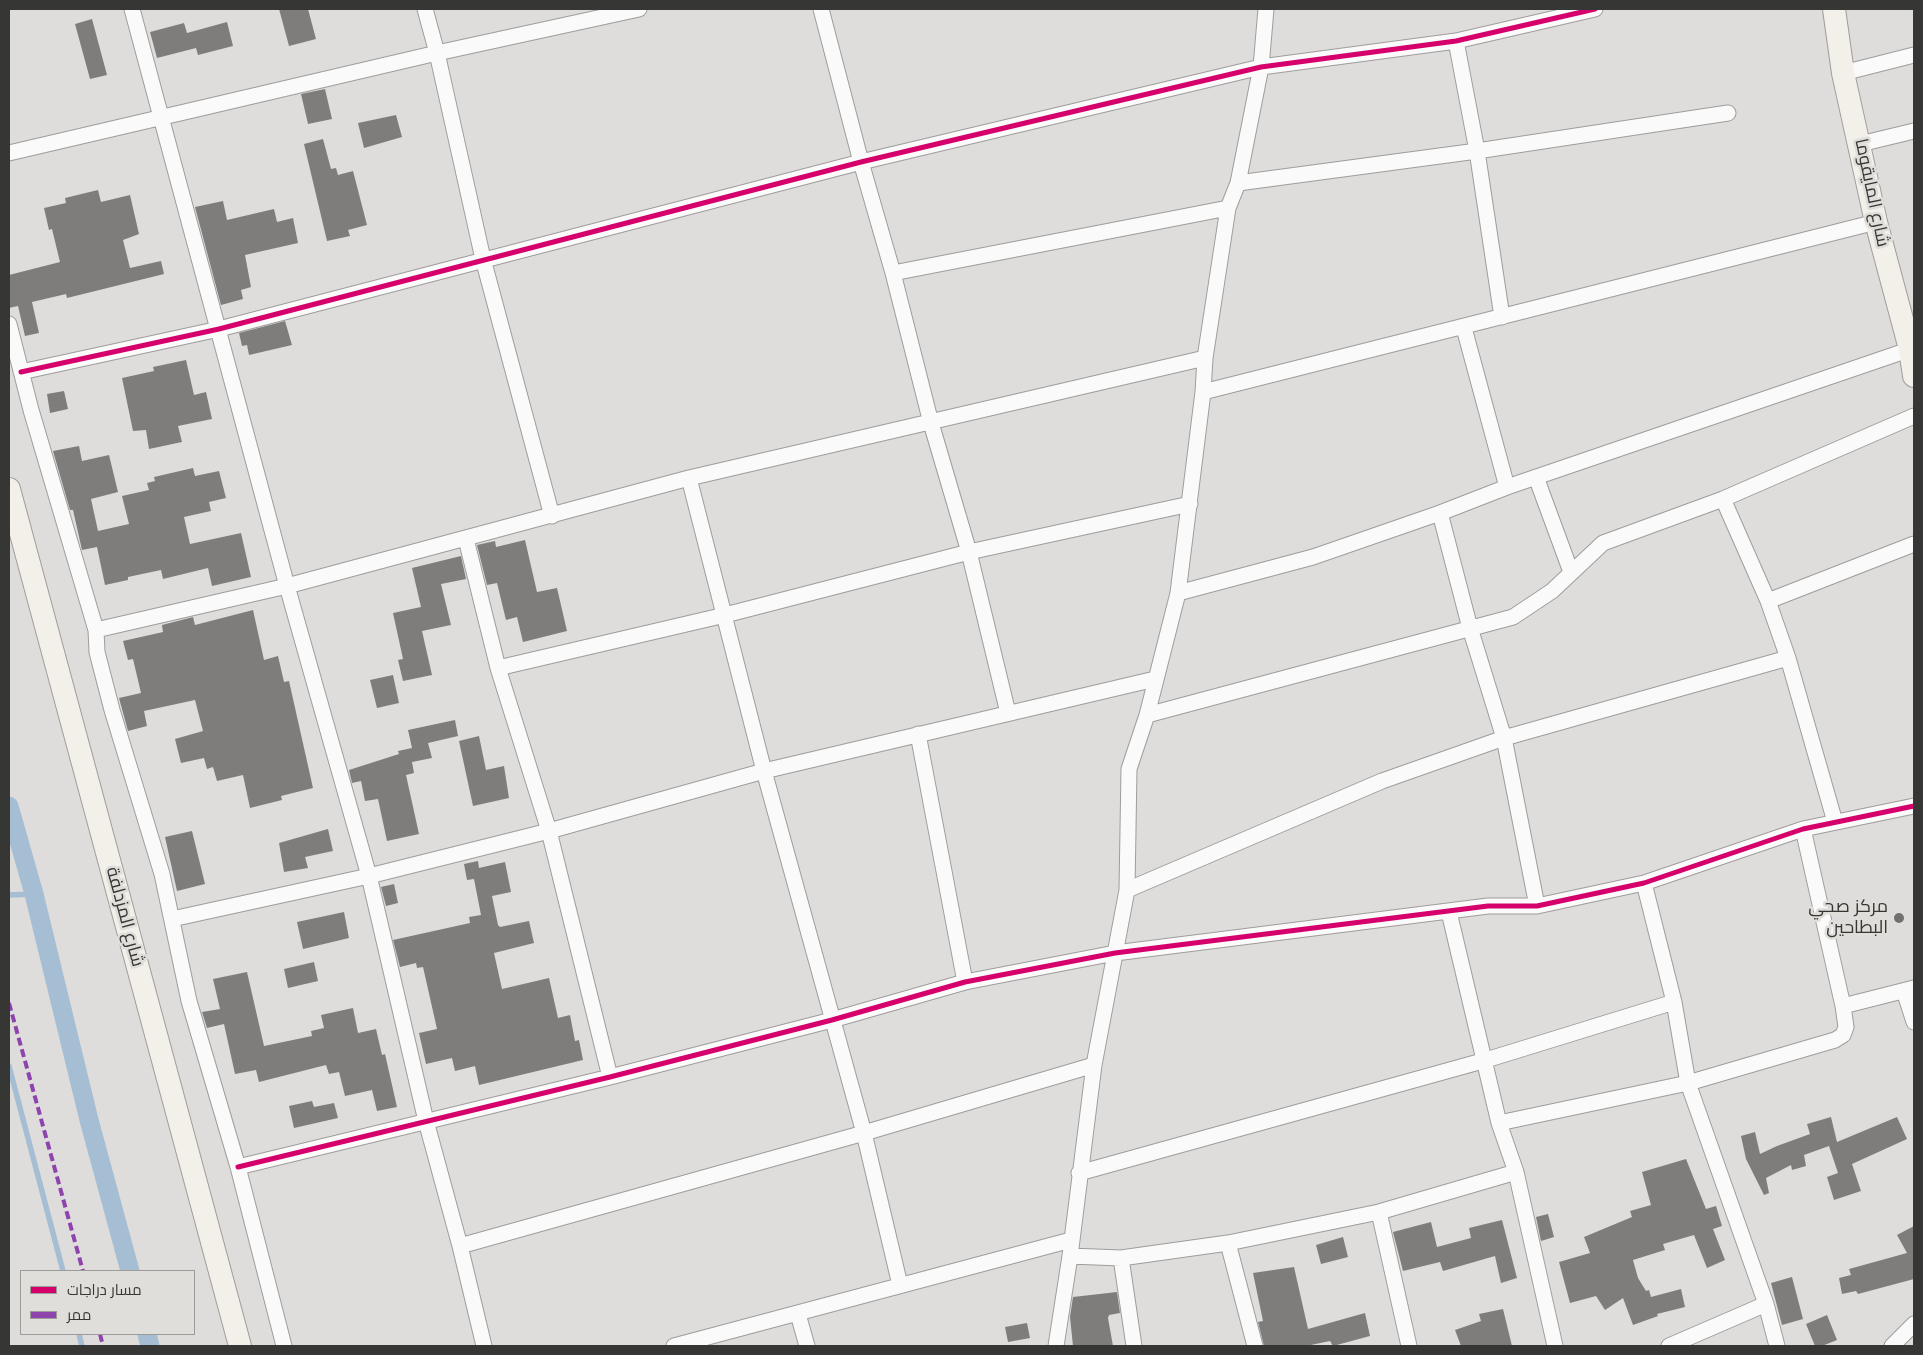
<!DOCTYPE html>
<meta charset="utf-8">
<style>
body{margin:0}
#map{position:relative;width:1923px;height:1355px;overflow:hidden;background:#dfdddb;font-family:"Nunito Sans",Cairo,sans-serif}
canvas{display:block}
.frame{position:absolute;inset:0;border:10px solid #363634;pointer-events:none}
.legend{position:absolute;left:20px;top:1270px;width:175px;height:65px;box-sizing:border-box;background:#e0deda;border:1px solid #9c9b98;margin:0;padding:6px 9px;list-style:none;font-size:15px;color:#363634}
.legend li{display:flex;align-items:center;gap:10px;height:25px}
.legend b{width:25px;border:1px solid #9c9b98}
</style>
<div id="map">
<canvas width="1923" height="1355"></canvas>
<div class="frame"></div>
<ul class="legend">
<li><b style="height:6px;background:#d6006c"></b>مسار دراجات</li>
<li><b style="height:6px;background:#8e44ad"></b>ممر</li>
</ul>
</div>
<script>
const context = document.querySelector('canvas').getContext('2d');
context.lineJoin = 'round';
function toPath(rows) {
  const path = new Path2D();
  for (const r of rows) {
    path.moveTo(r[0], r[1]);
    for (let i = 2; i < r.length; i += 2) path.lineTo(r[i], r[i + 1]);
  }
  return path;
}
function stroke(path, color, width, dash) {
  context.strokeStyle = color;
  context.lineWidth = width;
  context.lineCap = dash ? 'butt' : 'round';
  context.setLineDash(dash || []);
  context.stroke(path);
}
function fill(path, color) {
  context.fillStyle = color;
  context.fill(path, 'evenodd');
}
function write(font, color, halo, rows, align = 'center') {
  context.font = font + ' "Nunito Sans",Cairo,sans-serif';
  context.lineWidth = 5;
  context.setLineDash([]);
  context.textBaseline = 'middle';
  context.strokeStyle = halo;
  context.fillStyle = color;
  for (const [text, x, y, turn = 0] of rows) {
    context.save();
    context.translate(x, y);
    context.rotate((+turn || 0) * Math.PI / 180);
    context.textAlign = isNaN(turn) ? turn : align;
    if (halo) context.strokeText(text, 0, 0);
    context.fillText(text, 0, 0);
    context.restore();
  }
}
const stream = toPath([
 [9,895,34,894],
 [9,1066,63,1271],
 [79,1334,82,1346]
]);
const canal = toPath([
 [9,806,34,894,89,1120,130,1271],
 [147,1334,150,1346]
]);
const building = toPath([
 [279,9,308,9,316,39,289,46],
 [92,19,107,75,90,79,75,24],
 [227,22,233,46,198,55,196,48,157,58,150,32,184,23,187,33],
 [325,89,332,119,308,124,301,94],
 [396,115,402,137,364,148,358,123],
 [323,139,331,169,336,168,338,175,353,171,367,225,348,230,350,236,327,241,304,144],
 [98,190,101,202,130,195,139,234,123,240,130,268,161,261,164,274,67,298,66,294,32,302,39,333,25,336,18,306,9,308,9,275,60,262,52,229,49,230,44,208,66,203,65,198],
 [223,201,227,220,274,209,277,222,293,218,298,243,245,255,251,287,241,290,243,299,221,305,195,207],
 [285,321,292,345,249,355,247,345,242,346,239,333],
 [186,360,194,395,206,392,212,419,178,426,182,442,149,449,146,430,133,431,122,378,154,371,153,367],
 [64,391,68,409,50,413,47,394],
 [79,446,82,461,109,455,118,492,91,499,98,531,129,524,122,496,149,490,147,483,155,481,154,477,193,468,195,476,219,471,226,498,209,502,211,511,184,517,190,544,241,533,251,577,212,586,208,568,163,579,161,570,128,577,128,580,105,585,97,547,82,550,73,510,70,510,53,451],
 [525,540,537,592,557,588,567,631,523,642,517,617,506,620,497,583,487,585,477,545,495,541,496,547],
 [461,556,466,579,441,584,451,625,422,631,432,675,403,681,398,660,403,659,393,613,421,607,412,568],
 [253,610,264,660,278,656,284,682,289,681,313,788,281,796,282,800,250,808,243,775,217,781,213,767,207,769,204,758,181,763,175,739,203,731,195,700,144,711,147,726,128,731,119,698,141,693,133,659,128,660,123,641,163,632,162,625,193,617,195,625],
 [393,675,399,703,377,708,370,680],
 [455,720,458,736,428,743,432,758,412,762,414,773,406,775,419,834,387,841,378,799,365,801,361,781,352,783,349,770,399,754,398,751,412,748,408,730],
 [479,736,486,770,504,766,509,798,473,806,459,741],
 [328,829,333,851,305,857,308,868,284,872,279,843],
 [192,831,205,884,177,891,165,837],
 [478,861,479,868,505,862,511,892,492,896,498,925,500,927,529,921,534,943,494,953,502,989,549,978,558,1018,570,1015,575,1041,579,1040,583,1060,479,1085,475,1066,455,1071,452,1058,426,1064,419,1033,437,1029,423,967,417,968,416,963,400,967,393,940,470,923,469,917,481,915,474,879,467,880,464,864],
 [394,884,398,903,386,906,381,887],
 [344,912,349,938,303,949,297,922],
 [314,962,318,981,288,988,284,969],
 [247,972,264,1046,312,1036,311,1031,324,1028,321,1015,353,1008,358,1033,376,1029,382,1055,385,1054,397,1107,377,1111,372,1090,345,1096,339,1072,329,1074,326,1065,259,1082,256,1070,235,1074,224,1024,207,1028,202,1012,220,1009,213,979],
 [312,1101,314,1107,334,1103,338,1118,294,1128,289,1106],
 [1831,1117,1837,1142,1897,1117,1907,1139,1852,1164,1861,1191,1834,1200,1827,1177,1838,1173,1829,1146,1804,1155,1806,1166,1792,1170,1791,1165,1766,1178,1769,1193,1764,1195,1746,1159,1741,1136,1755,1132,1760,1154,1777,1146,1810,1134,1807,1124],
 [1686,1159,1706,1209,1716,1206,1722,1226,1713,1229,1725,1260,1707,1268,1694,1235,1663,1244,1665,1250,1633,1260,1638,1278,1646,1291,1649,1290,1651,1297,1681,1289,1685,1307,1657,1314,1658,1316,1633,1325,1623,1298,1605,1310,1596,1296,1570,1303,1559,1262,1590,1253,1584,1237,1632,1217,1630,1211,1651,1205,1642,1172],
 [1548,1214,1554,1237,1541,1241,1536,1217],
 [1502,1220,1517,1278,1501,1283,1495,1256,1443,1271,1440,1262,1403,1271,1393,1232,1431,1222,1437,1247,1471,1238,1469,1228],
 [1914,1226,1914,1279,1858,1294,1856,1291,1842,1294,1839,1278,1851,1275,1849,1269,1907,1253,1897,1235],
 [1343,1237,1348,1257,1321,1264,1316,1245],
 [1294,1267,1308,1329,1365,1313,1370,1336,1333,1346,1330,1341,1306,1346,1264,1346,1258,1322,1263,1321,1253,1273],
 [1792,1277,1803,1319,1782,1325,1771,1283],
 [1117,1292,1120,1313,1109,1315,1108,1318,1113,1346,1073,1346,1070,1317,1073,1297],
 [1503,1309,1512,1346,1461,1346,1455,1330,1481,1321,1479,1314],
 [1827,1315,1837,1340,1822,1346,1815,1346,1806,1324],
 [1027,1323,1030,1338,1008,1342,1005,1327]
]);
const street = toPath([
 [132,9,287,586,369,876,426,1121,460,1246,484,1346],
 [425,9,437,53,483,259,552,516],
 [821,9,861,162,893,273,931,423,969,552,1008,713],
 [1456,41,1477,151,1502,317],
 [1843,73,1914,55],
 [1860,144,1914,131],
 [9,153,437,53,639,9],
 [1238,183,1477,151,1728,113],
 [893,273,1228,208],
 [9,324,31,410,96,630,97,652,112,710,162,874,189,1001,238,1167,284,1346],
 [1464,328,1507,487],
 [21,372,219,329,861,162,1261,67,1456,41,1595,9],
 [1203,392,1876,222],
 [1536,477,1571,572],
 [689,478,764,771,864,1133,900,1285],
 [1723,499,1768,601,1788,658,1835,822],
 [1440,513,1470,628,1504,738,1537,906],
 [466,539,498,668,549,831,610,1077],
 [1178,593,1313,557,1440,513,1507,487,1914,348],
 [1768,601,1914,544],
 [96,630,287,586,689,478,1205,358],
 [498,668,725,615,969,552,1190,504],
 [1147,715,1513,617,1552,591,1603,543,1723,499,1914,416],
 [918,734,965,982],
 [1644,883,1674,1002,1688,1083,1766,1304,1777,1346],
 [1127,890,1382,781,1504,738,1788,658],
 [1449,912,1499,1123,1516,1172,1555,1346],
 [172,919,369,876,549,831,764,771,1155,679],
 [1904,991,1914,1022],
 [1843,1006,1914,988],
 [1499,1123,1688,1083,1835,1040,1843,1035,1846,1027,1843,1006,1803,829],
 [238,1167,610,1077,832,1020,965,982,1115,953,1488,906,1537,906,1644,883,1803,829,1914,806],
 [1079,1173,1486,1060,1674,1002],
 [1379,1212,1409,1346],
 [1228,1243,1255,1346],
 [460,1246,864,1133,1094,1065],
 [1070,1256,1121,1258,1228,1243,1379,1212,1516,1172],
 [1121,1258,1134,1346],
 [798,1314,807,1346],
 [674,1346,1071,1240],
 [1056,1346,1070,1256,1094,1065,1127,890,1129,769,1147,715,1178,593,1203,392,1205,358,1228,208,1238,183,1261,67,1266,9],
 [1669,1346,1766,1304],
 [1892,1346,1914,1324]
]);
const secondary = toPath([
 [1834,9,1843,73,1876,222,1910,349,1914,376],
 [9,489,240,1346]
]);
const quiet = toPath([
 [9,1003,83,1271],
 [100,1334,103,1346]
]);
const cycleway = toPath([
 [21,372,219,329,861,162,1261,67,1456,41,1595,9],
 [238,1167,610,1077,832,1020,965,982,1115,953,1488,906,1537,906,1644,883,1803,829,1914,806]
]);
const markers = [
 [1899,918,6,"#71706e"]
];
const streetNames = [
 ["شارع المايقوما",1871,193,78],
 ["شارع المزدلفة",124,917,75]
];
const poiNames = [
 ["مركز صحي",1888,908],
 ["البطاحين",1888,929]
];
stroke(stream, '#a6bed4', 5.5);
stroke(canal, '#a6bed4', 19);
fill(building, '#7e7d7c');
stroke(street, '#9e9d9b', 17);
stroke(secondary, '#9e9d9b', 24);
stroke(street, '#fafafa', 15);
stroke(secondary, '#f3f0ea', 22);
stroke(quiet, '#8e44ad', 4, [8, 4]);
stroke(cycleway, '#d6006c', 5);
for (const [x, y, r, color] of markers) {
  const dot = new Path2D();
  dot.arc(x, y, r, 0, 2 * Math.PI);
  context.fillStyle = color;
  context.fill(dot);
  stroke(dot, '#e0deda', 2);
}
write('18px', '#363634', '#e0deda', streetNames);
write('18px', '#363634', '#e0deda', poiNames, 'right');
</script>
